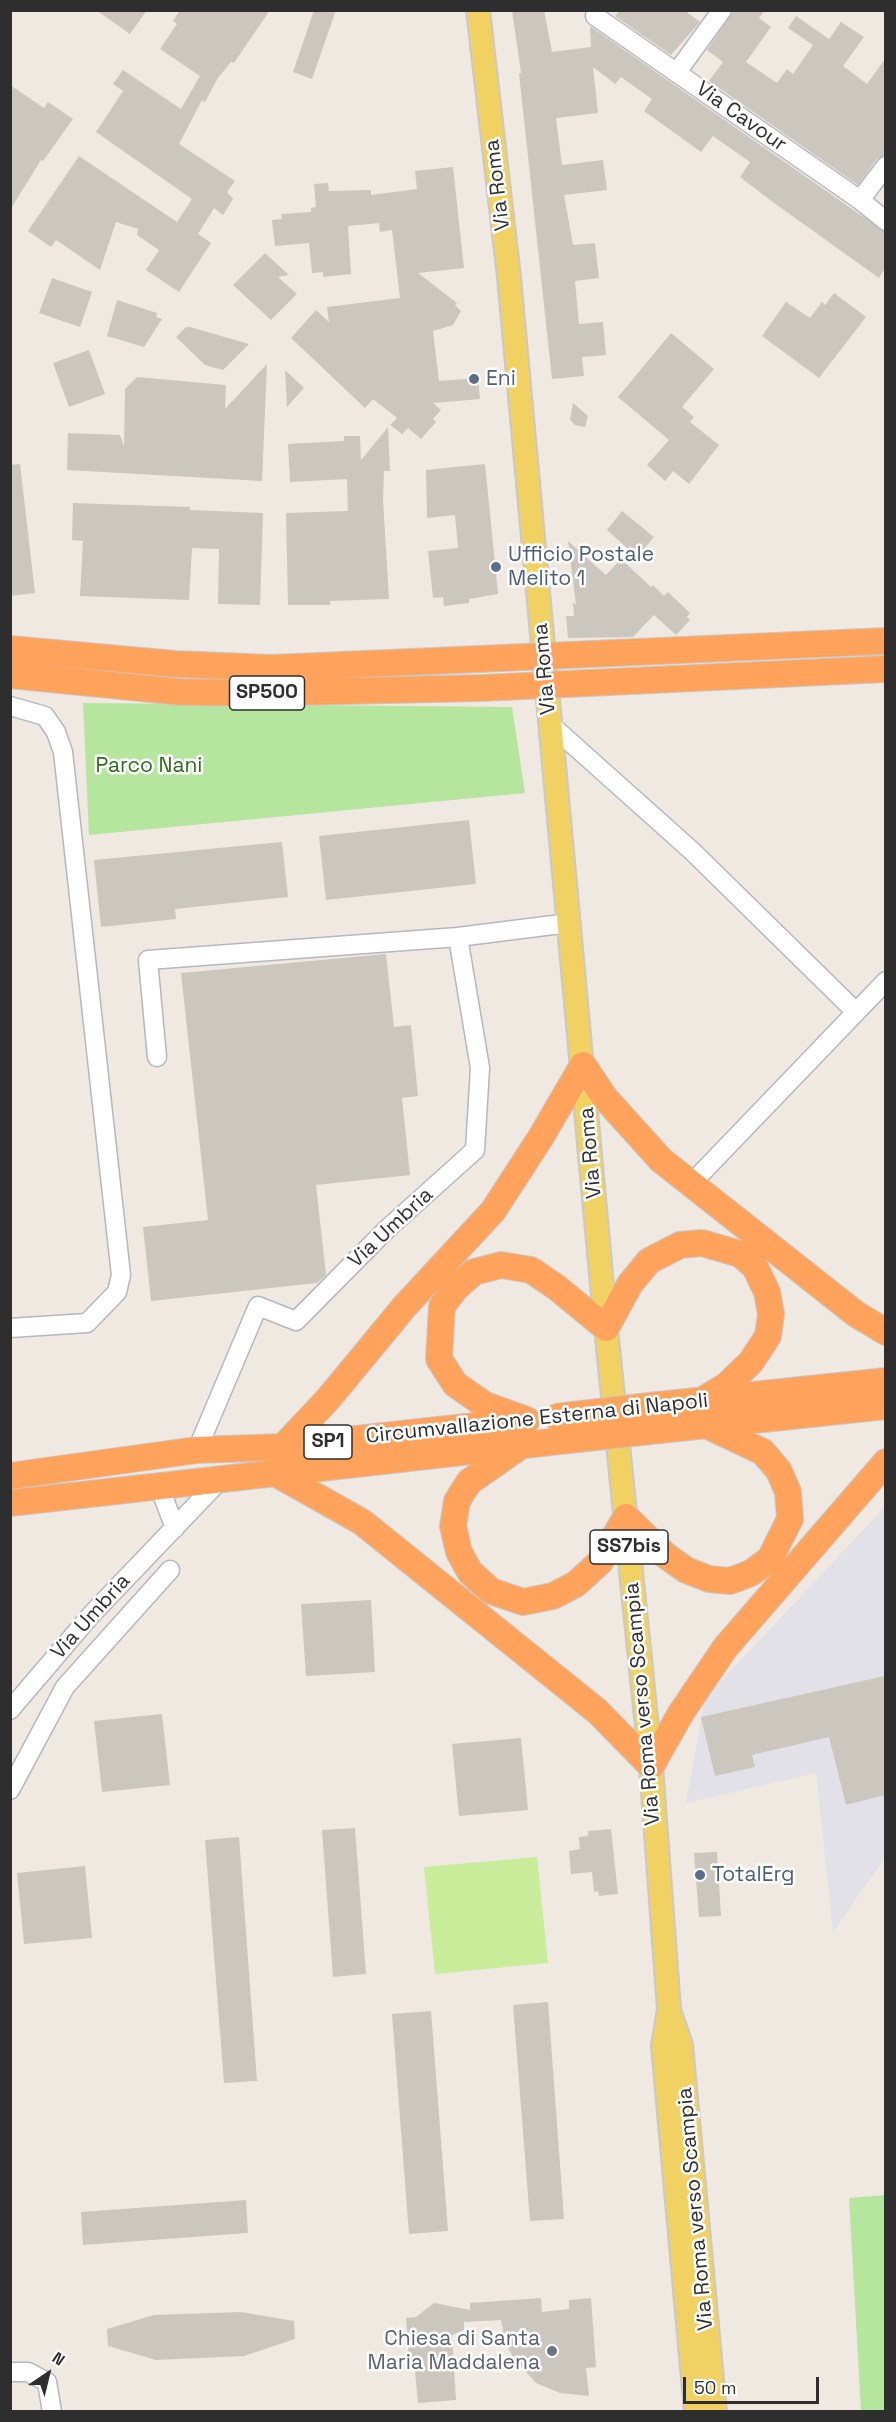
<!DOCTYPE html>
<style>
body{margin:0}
#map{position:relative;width:896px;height:2422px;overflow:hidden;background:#efe9e1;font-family:"Space Grotesk",sans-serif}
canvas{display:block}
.frame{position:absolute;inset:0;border:12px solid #2e2e2e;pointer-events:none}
.north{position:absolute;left:18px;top:2344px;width:60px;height:60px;-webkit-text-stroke:4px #fff;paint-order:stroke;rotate:35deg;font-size:16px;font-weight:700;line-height:24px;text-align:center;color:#2e2e2e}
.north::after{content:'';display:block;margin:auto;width:21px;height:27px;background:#2e2e2e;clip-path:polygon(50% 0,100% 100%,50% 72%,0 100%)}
.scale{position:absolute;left:683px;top:2377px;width:136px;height:27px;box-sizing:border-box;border:3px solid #2e2e2e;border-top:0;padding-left:8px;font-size:18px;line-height:21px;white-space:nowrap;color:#2e2e2e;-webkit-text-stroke:4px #fff;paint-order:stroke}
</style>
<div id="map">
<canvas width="896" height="2422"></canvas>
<div class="frame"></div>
<div class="north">N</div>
<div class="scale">50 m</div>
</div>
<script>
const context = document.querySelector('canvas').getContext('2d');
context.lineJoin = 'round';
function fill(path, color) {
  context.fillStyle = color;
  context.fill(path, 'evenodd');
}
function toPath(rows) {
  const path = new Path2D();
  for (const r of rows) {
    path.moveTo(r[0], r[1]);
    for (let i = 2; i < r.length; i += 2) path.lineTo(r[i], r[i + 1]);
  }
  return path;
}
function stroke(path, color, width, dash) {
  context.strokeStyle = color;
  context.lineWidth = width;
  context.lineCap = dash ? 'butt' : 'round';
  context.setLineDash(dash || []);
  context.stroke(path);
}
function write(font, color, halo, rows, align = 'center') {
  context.font = font + ' "Space Grotesk",sans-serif';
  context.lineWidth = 5;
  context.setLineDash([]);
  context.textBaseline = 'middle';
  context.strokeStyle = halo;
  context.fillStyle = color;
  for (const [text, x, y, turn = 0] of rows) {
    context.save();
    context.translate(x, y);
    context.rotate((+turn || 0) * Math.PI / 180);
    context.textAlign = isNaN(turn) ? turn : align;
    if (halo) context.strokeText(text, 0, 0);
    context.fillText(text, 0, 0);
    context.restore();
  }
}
const industrial = toPath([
 [885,1507,885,1858,833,1932,816,1773,686,1803,705,1698]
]);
const green = toPath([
 [83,703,512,707,525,793,89,835],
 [885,2195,885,2411,861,2411,849,2198]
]);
const pitch = toPath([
 [537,1857,548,1963,435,1974,424,1867]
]);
const building = toPath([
 [96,10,147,10,130,34],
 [180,10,270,10,234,63,231,62,218,78,205,102,202,100,179,144,235,181,227,192,233,199,223,215,214,208,198,234,211,243,179,292,146,270,159,250,137,235,138,229,116,222,100,270,56,240,51,247,28,231,79,156,177,222,192,199,96,132,123,91,113,84,123,70,181,109,200,76,160,49,177,24,173,21],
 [314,10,336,10,312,79,293,72],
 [512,10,544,10,552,52,591,47,590,26,885,232,885,268,879,278,770,200,740,177,750,162,713,136,701,152,644,111,652,99,621,77,615,84,593,67,598,113,556,118,562,165,603,160,607,190,564,195,573,245,595,243,599,278,575,281,579,324,603,322,606,355,582,357,584,376,552,379,519,73,521,73],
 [620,10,684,10,700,22,671,55,615,16],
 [734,10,765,10,759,18,771,27,746,62,777,83,787,69,793,74,813,45,788,28,796,16,829,39,841,22,864,37,843,66,867,84,885,59,885,155,877,159,858,185,709,81,723,62,707,50],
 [10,85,44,108,48,102,73,119,43,161,41,160,10,210],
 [453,167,464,268,418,273,457,303,455,305,461,311,453,325,433,331,439,381,478,378,480,399,433,403,441,410,433,419,436,422,421,439,408,428,402,434,390,425,397,418,373,399,365,408,291,338,316,310,329,322,327,307,400,298,392,230,380,232,379,223,348,226,351,274,323,277,323,272,312,273,309,243,275,246,272,220,282,219,281,214,311,212,311,208,316,207,314,184,328,183,329,191,371,190,371,195,417,189,415,171],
 [265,253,289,275,278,277,297,294,271,320,233,285],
 [52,278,92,292,80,327,39,313],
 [834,293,866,317,819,378,762,336,786,302,810,318,822,302,825,305],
 [117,300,157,313,156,317,162,319,144,347,107,336],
 [186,327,190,327,249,344,223,370,205,365,176,337],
 [671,333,714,369,682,407,694,417,690,422,719,445,689,484,673,471,665,481,647,465,669,440,618,397],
 [89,350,105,394,69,407,53,363],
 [267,364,262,481,67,470,68,433,120,435,124,446,125,389,137,377,226,385,225,409],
 [285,370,304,388,287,407],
 [573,403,588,416,585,427,575,425,570,420],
 [388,427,390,471,384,471,383,500,389,599,330,601,330,605,288,605,286,513,348,511,347,479,290,482,288,444,344,441,344,436,360,436,361,460],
 [20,464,35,593,10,596,10,465],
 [485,464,498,594,469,599,469,603,444,606,443,597,433,598,428,551,458,548,455,515,427,518,426,470],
 [73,503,190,507,190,510,263,513,260,605,218,604,219,549,192,548,189,600,80,596,83,541,72,540],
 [622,511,654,537,637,557,607,530],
 [568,541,606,575,621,559,651,587,653,585,664,596,668,592,690,613,687,617,690,620,676,635,654,615,633,637,568,638,566,616,574,616,573,602,576,605],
 [469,820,476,884,326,900,319,836],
 [282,842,288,897,175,909,176,919,101,927,94,860],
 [386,954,394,1027,411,1025,418,1096,402,1098,410,1175,316,1185,326,1275,317,1283,151,1301,143,1227,208,1220,181,973],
 [371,1600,375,1672,306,1676,301,1604],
 [885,1676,885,1795,846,1805,829,1737,752,1755,755,1767,715,1776,701,1717],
 [162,1714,170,1785,102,1792,94,1721],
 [521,1738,528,1810,459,1816,452,1744],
 [355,1828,366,1974,333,1977,322,1830],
 [611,1829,618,1894,599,1896,598,1891,594,1892,592,1872,571,1874,569,1851,580,1849,579,1837,588,1836,588,1831],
 [239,1837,257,2081,224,2083,205,1840],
 [717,1852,721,1916,699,1917,694,1853],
 [85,1866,92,1938,24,1944,17,1873],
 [548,2002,564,2219,530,2221,513,2005],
 [431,2011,448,2231,409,2234,392,2014],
 [246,2200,248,2233,83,2245,81,2212],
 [541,2298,542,2312,569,2309,569,2300,591,2298,596,2367,586,2368,589,2396,560,2393,536,2383,514,2359,505,2342,501,2320,464,2322,464,2330,452,2335,456,2400,418,2403,414,2361,409,2361,406,2318,416,2317,434,2303,470,2310,470,2303],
 [241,2312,294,2321,295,2339,244,2356,156,2360,108,2346,107,2329,154,2315]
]);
const minor = toPath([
 [595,16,860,200,886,221],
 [677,72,722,10],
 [860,200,886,166],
 [10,706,45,716,56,732,63,752,121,1275,117,1292,87,1323,10,1328],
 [551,725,692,851,856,1012],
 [157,1057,148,960,458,937,569,923],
 [690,1185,886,981],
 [197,1450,258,1306,296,1321,386,1230,475,1150,480,1068,458,937],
 [159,1486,175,1528],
 [10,1710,91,1615,221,1479],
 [10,1790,65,1687,170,1570],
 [10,2372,28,2372,47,2382,52,2412]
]);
const major = toPath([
 [478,10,509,277,606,1328,651,1766,669,2009,663,2046,696,2412],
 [670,2013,681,2045,715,2412]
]);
const highway = toPath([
 [10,649,175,664,272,668,479,659],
 [10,675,181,692,253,693,482,688],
 [658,1405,886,1381],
 [527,1420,485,1405,455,1384,439,1359,442,1306,456,1288,474,1272,501,1265,531,1270,556,1287,606,1328,630,1284,649,1261,680,1245,702,1243,740,1254,755,1267,767,1292,771,1314,768,1336,751,1362,726,1386,701,1401],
 [660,1430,886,1406],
 [522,1445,469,1482,457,1501,453,1526,459,1552,470,1572,491,1591,523,1602,553,1596,576,1584,600,1562,626,1517,665,1555,686,1570,709,1579,730,1581,751,1573,770,1559,790,1519,788,1492,779,1471,763,1452,706,1425],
 [283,1447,329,1398,405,1306,493,1211,541,1137,583,1065,605,1098,661,1160,856,1314,886,1332],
 [275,1473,362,1522,597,1711,651,1766,681,1713,725,1648,886,1462],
 [10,1476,197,1450,283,1447,520,1421],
 [10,1503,560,1441]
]);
const highwayBridge = toPath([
 [479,659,886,641],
 [482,688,886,669],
 [556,1417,658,1405],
 [560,1441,660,1430]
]);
const markers = [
 [474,379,6,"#5c6f8a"],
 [496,567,6,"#5c6f8a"],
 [700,1875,6,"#5c6f8a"],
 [552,2351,6,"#6b7280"]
];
const shields = [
 [267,693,75],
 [328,1442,48],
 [629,1547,78]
];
const shieldNames = [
 ["SP500",267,693],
 ["SP1",328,1442],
 ["SS7bis",629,1547]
];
const streetNames = [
 ["Via Cavour",741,117,35],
 ["Via Roma",498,185,-97],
 ["Via Roma",545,669,-95],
 ["Via Roma",591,1153,-95],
 ["Via Umbria",391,1228,-43],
 ["Circumvallazione Esterna di Napoli",537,1419,-6],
 ["Via Umbria",91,1617,-48],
 ["Via Roma verso Scampia",643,1704,-95],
 ["Via Roma verso Scampia",696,2209,-95]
];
const serviceNames = [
 ["Eni",486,379],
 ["Ufficio Postale",508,555],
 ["Melito 1",508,579],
 ["TotalErg",712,1875]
];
const parkNames = [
 ["Parco Nani",149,766]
];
const worshipNames = [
 ["Chiesa di Santa",540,2339],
 ["Maria Maddalena",540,2363]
];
fill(industrial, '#e3e1e8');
fill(green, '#b6e59e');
fill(pitch, '#c9ec9a');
fill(building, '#cbc7bf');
stroke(minor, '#b4b7c1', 21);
stroke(major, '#c9c9c9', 26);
stroke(highway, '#c9c9c9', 28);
stroke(minor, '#fff', 18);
stroke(major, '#f2d163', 22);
stroke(highway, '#ffa35c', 26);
stroke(highwayBridge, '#c9c9c9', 28, []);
stroke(highwayBridge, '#ffa35c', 26);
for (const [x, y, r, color] of markers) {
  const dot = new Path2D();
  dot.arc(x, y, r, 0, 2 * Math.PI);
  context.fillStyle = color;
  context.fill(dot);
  stroke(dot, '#fff', 2);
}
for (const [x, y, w] of shields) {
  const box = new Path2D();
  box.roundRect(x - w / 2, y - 17, w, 34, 4.5);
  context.fillStyle = '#fff';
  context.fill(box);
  stroke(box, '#2e2e2e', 1.5);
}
write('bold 20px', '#2e2e2e', null, shieldNames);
write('21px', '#2e2e2e', '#fff', streetNames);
write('21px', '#4e5e75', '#fff', serviceNames, 'left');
write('21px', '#2c6e1b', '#fff', parkNames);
write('21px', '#5b616d', '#fff', worshipNames, 'right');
</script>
